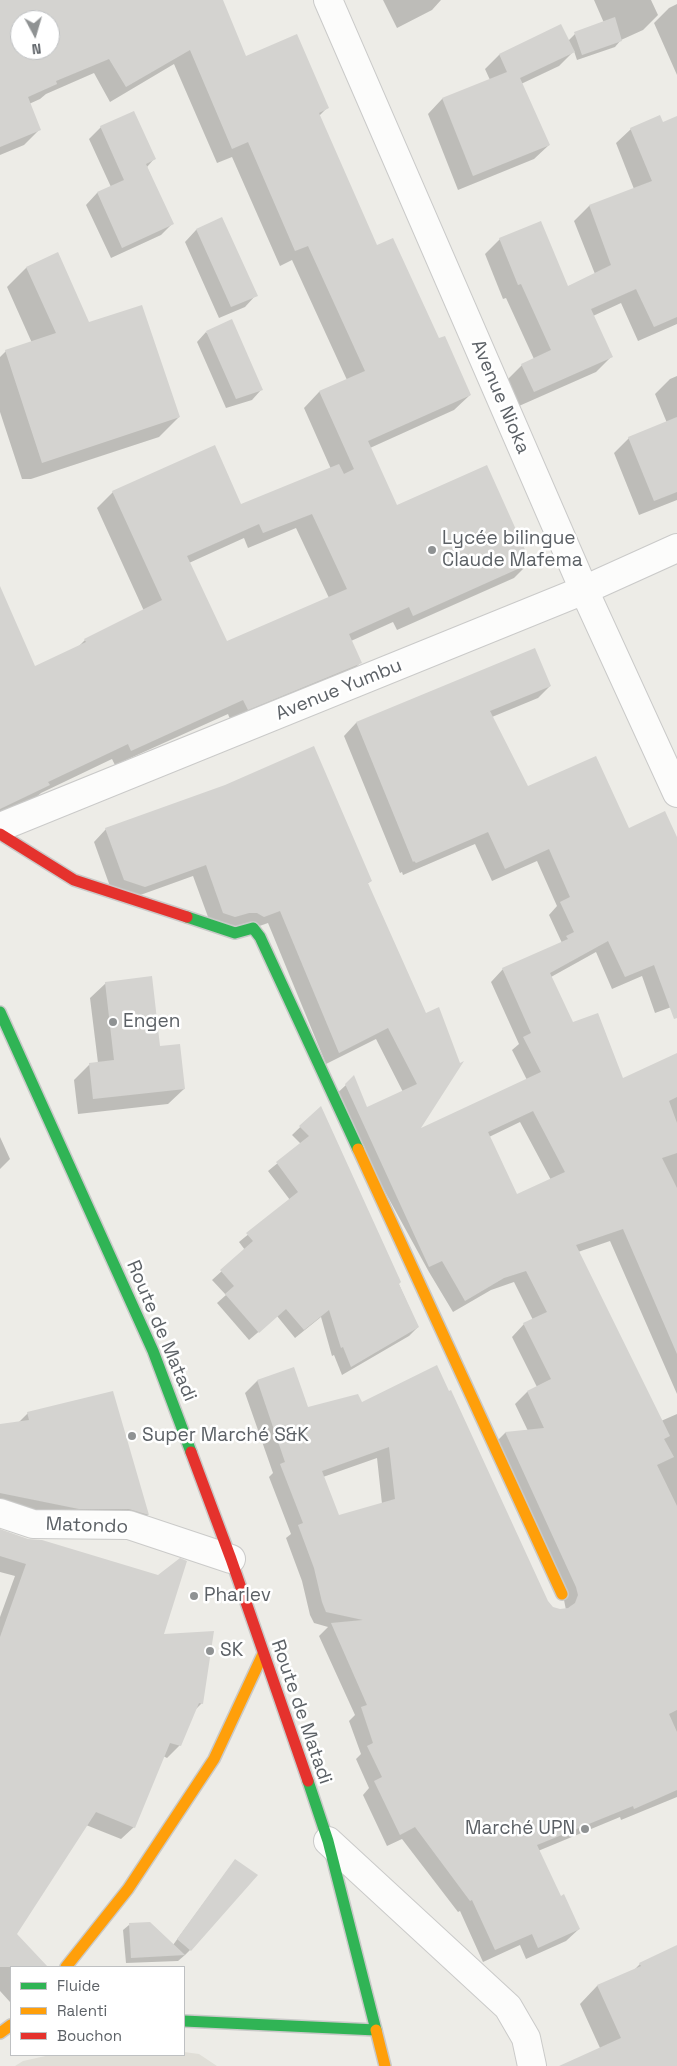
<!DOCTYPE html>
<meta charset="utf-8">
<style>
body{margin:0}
#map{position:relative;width:677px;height:2066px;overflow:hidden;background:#edece7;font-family:"Space Grotesk",sans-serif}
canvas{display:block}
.legend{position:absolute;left:10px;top:1966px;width:175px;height:90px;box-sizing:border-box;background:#fff;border:1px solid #bec0c2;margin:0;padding:6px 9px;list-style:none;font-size:15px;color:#5c6166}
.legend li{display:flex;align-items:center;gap:10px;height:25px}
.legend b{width:25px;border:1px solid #bec0c2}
.north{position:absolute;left:10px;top:10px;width:50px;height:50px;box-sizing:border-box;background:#fff;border:1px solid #bec0c2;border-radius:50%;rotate:174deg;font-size:14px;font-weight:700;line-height:20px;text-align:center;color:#5c6166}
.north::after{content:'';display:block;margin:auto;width:18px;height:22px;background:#8f9293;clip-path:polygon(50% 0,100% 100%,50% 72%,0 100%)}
</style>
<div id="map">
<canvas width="677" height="2066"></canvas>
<ul class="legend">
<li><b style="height:6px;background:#30b455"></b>Fluide</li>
<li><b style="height:6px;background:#ff9f0a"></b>Ralenti</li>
<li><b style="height:6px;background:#e5322d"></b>Bouchon</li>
</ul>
<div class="north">N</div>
</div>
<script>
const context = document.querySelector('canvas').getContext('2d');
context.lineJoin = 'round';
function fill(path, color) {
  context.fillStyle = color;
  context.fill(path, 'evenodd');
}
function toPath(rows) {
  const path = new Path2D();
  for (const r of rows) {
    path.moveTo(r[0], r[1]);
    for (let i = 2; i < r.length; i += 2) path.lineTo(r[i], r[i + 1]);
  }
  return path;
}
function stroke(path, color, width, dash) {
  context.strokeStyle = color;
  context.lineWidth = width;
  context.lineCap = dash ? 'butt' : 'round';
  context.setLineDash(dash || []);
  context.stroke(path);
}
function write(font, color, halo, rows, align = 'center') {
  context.font = font + ' "Space Grotesk",sans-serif';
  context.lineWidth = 5;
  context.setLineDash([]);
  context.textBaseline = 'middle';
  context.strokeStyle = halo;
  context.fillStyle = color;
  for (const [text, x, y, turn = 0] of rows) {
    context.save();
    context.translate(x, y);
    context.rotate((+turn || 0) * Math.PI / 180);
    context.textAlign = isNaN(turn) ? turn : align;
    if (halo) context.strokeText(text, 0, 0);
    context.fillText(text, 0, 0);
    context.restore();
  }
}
const education = toPath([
 [184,2052,199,2054,217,2066,15,2066,23,2061,50,2055,184,2055]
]);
const shadow = toPath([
 [0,0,221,0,245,57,327,108,319,116,376,246,438,340,470,395,454,410,370,448,396,507,530,562,514,578,397,630,393,622,351,641,360,663,345,678,232,724,228,714,115,765,112,759,41,793,33,800,0,816,0,589,34,668,77,648,85,640,144,611,97,508,113,492,241,506,331,469,304,408,319,392,347,380,292,260,280,266,232,157,217,163,174,64,110,102,94,73,46,94,40,99,29,104,39,130,24,145,0,155],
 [20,20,50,20,50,50,20,50],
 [296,528,329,598,226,643,189,563,244,538,248,548],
 [383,0,441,0,432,10,397,28],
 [594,0,651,0,658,15,643,30,621,40,615,47,577,60,574,51,559,66,521,84,549,145,534,159,458,190,428,114,442,99,490,80,485,69,499,55,561,26,568,41,575,34,604,23],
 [677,4,677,75,654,23,669,8],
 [677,117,677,324,638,341,621,303,593,316,611,357,596,372,519,406,507,380,522,365,534,359,506,298,503,299,485,254,500,239,567,287,595,274,574,221,589,206,634,189,616,143,631,129,662,124],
 [101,127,154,159,147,167,172,224,161,235,111,258,86,205,97,193,111,187,89,139],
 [222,219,256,295,245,307,219,318,185,242,196,230],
 [58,254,88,324,179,417,159,437,31,479,22,479,0,412,0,357,6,351,32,343,7,287,26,268],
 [206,332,261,390,252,400,226,408,197,342],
 [677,376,677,500,639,515,614,453,629,438,667,423,655,394,670,379],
 [534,650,550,686,538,698,492,717,527,788,628,829,677,841,677,1005,655,1013,642,976,612,989,596,952,551,977,572,1024,622,1080,677,1055,677,1394,610,1241,578,1252,661,1421,677,1414,677,1797,621,1820,620,1817,538,1851,560,1897,579,1929,566,1941,526,1959,520,1945,483,1962,460,1911,458,1912,402,1839,387,1846,363,1795,369,1788,356,1759,361,1754,349,1721,355,1715,319,1636,328,1627,314,1623,310,1615,302,1581,286,1538,291,1534,269,1477,273,1473,245,1393,257,1381,293,1368,307,1408,361,1403,552,1607,560,1611,566,1610,564,1600,493,1445,505,1433,528,1431,515,1404,527,1392,537,1387,512,1337,524,1324,533,1320,514,1282,491,1290,453,1312,429,1272,333,1097,346,1085,366,1109,403,1092,376,1039,326,1064,268,923,251,929,211,925,193,876,132,898,112,892,94,842,106,829,371,881,367,884,426,1015,418,1131,527,1080,512,1050,519,1044,491,982,503,969,562,943,549,915,557,906,537,861,492,881,475,844,403,875,402,872,400,873,344,736,356,723],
 [520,1122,551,1180,517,1196,489,1137],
 [377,1458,382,1504,339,1517,323,1477],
 [106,983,159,1048,184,1089,168,1104,78,1114,74,1080,90,1064,98,1063,90,998],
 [320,1108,418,1327,409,1336,342,1375,334,1355,332,1356,321,1317,295,1338,277,1316,249,1340,217,1303,226,1295,212,1280,245,1250,239,1242,290,1200,268,1171,301,1144,292,1135],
 [0,1137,10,1159,0,1169],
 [112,1392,148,1515,135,1527,0,1508,0,1425,19,1422,28,1413],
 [0,1530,162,1636,202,1703,194,1711,180,1745,167,1758,163,1756,134,1827,121,1839,86,1825,15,1934,46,1967,11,1967,11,2001,10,2002,0,1991,0,1617,15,1576,0,1572],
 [230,1867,190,1950,185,1955,178,1961,126,1963,123,1930,129,1925,173,1945],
 [677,1948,677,2066,577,2066,600,2048,580,2004,597,1986,634,1970,640,1964]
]);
const building = toPath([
 [0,0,223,0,246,56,297,34,329,108,319,113,377,245,393,238,439,338,445,336,471,395,368,441,397,505,487,465,531,563,413,616,409,607,349,634,362,663,248,710,243,700,131,751,128,744,48,782,50,785,0,809,0,586,35,666,86,642,84,639,162,600,112,491,215,445,241,504,339,464,344,474,354,469,319,391,365,371,308,246,295,251,248,142,232,149,190,50,126,87,109,59,56,81,57,84,28,97,41,130,0,147],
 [20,20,50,20,50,50,20,50],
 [312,514,347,589,227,641,187,556,259,524,263,533],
 [615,17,622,41,582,55,574,32],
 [561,24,575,52,520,78,550,145,473,176,442,98,507,72,499,54],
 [134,111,156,159,146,164,174,224,122,248,97,192,124,180,100,126],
 [660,115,663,122,677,116,677,317,654,327,636,289,591,309,613,357,534,392,521,364,551,350,521,284,518,285,499,238,541,221,568,286,611,265,589,205,652,181,630,128],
 [222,217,258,296,231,307,196,229],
 [58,252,89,322,142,305,180,417,42,463,5,350,56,333,26,267],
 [232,319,263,390,236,399,206,331],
 [677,417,677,492,654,501,628,437],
 [535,648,551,686,490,711,528,786,596,756,629,828,665,811,677,837,677,1018,674,1019,654,965,625,977,608,941,550,973,573,1022,598,1013,623,1078,677,1053,677,1097,669,1101,677,1123,677,1153,662,1158,677,1188,677,1354,623,1229,576,1245,670,1436,664,1439,674,1457,657,1465,677,1506,677,1710,669,1714,677,1732,677,1790,634,1809,633,1806,537,1845,561,1896,564,1894,580,1929,538,1948,532,1934,495,1950,472,1900,470,1901,415,1827,400,1835,374,1781,382,1777,367,1746,373,1743,361,1707,367,1705,331,1623,363,1620,326,1612,322,1602,314,1568,298,1525,303,1523,280,1464,285,1462,257,1380,294,1367,308,1407,358,1394,362,1402,437,1365,449,1391,451,1390,548,1601,553,1607,560,1609,568,1608,575,1603,578,1595,576,1587,505,1432,544,1428,527,1391,551,1379,523,1323,547,1312,526,1271,504,1278,465,1301,442,1261,429,1267,345,1084,354,1075,367,1107,417,1084,388,1028,339,1053,280,911,264,917,257,913,249,913,235,917,223,913,206,865,145,887,124,880,105,828,225,785,314,746,372,881,368,883,426,1013,439,1007,460,1063,464,1061,421,1128,541,1072,523,1037,531,1033,502,968,568,939,566,936,574,932,560,902,570,897,549,849,505,869,488,832,416,863,414,861,413,862,356,722],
 [533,1111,565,1172,517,1194,488,1132],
 [389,1447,395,1499,339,1515,322,1471],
 [152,976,160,1046,180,1044,185,1089,93,1099,89,1063,114,1060,105,982],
 [321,1106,401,1282,399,1284,419,1327,351,1367,343,1347,341,1348,329,1310,304,1330,286,1309,259,1333,225,1294,234,1286,220,1270,253,1241,246,1233,298,1192,276,1162,309,1136,299,1126],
 [113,1391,149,1515,129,1509,79,1509,0,1493,0,1424,29,1420,27,1412],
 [0,1529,28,1539,42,1540,158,1575,180,1558,187,1561,164,1634,214,1631,203,1704,199,1703,181,1746,170,1743,135,1828,96,1812,17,1934,48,1967,0,1967,0,1637,26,1564,0,1556],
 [235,1859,258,1875,191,1951,177,1939],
 [150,1922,185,1955,131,1958,129,1923],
 [677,1945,677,2066,559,2066,621,2038,597,1985,641,1966,639,1963]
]);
const street = toPath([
 [328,0,584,590,677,793],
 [0,827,584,590,677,548],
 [0,1513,33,1524,129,1525,231,1559],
 [328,1841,508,2007,526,2038,532,2066]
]);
const fast = toPath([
 [187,917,235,933,253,928,260,937,358,1149],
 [0,1012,153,1351,191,1452],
 [184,2021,376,2030,328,1841,308,1781]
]);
const slow = toPath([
 [358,1149,562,1594],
 [66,1967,128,1889,214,1759,263,1654],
 [376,2030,385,2066],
 [0,2033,11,2025]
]);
const jam = toPath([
 [0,834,74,880,187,917],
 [191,1452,231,1559,308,1781]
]);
const markers = [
 [432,550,5,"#8f9293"],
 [113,1022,5,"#8f9293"],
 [132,1436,5,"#8f9293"],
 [194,1596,5,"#8f9293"],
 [210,1651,5,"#8f9293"],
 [585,1829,5,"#8f9293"]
];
const streetNames = [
 ["Avenue Nioka",500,397,67],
 ["Avenue Yumbu",339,690,-22],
 ["Route de Matadi",161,1331,67],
 ["Matondo",87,1526,2],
 ["Route de Matadi",301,1712,71]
];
const poiNames = [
 ["Lycée bilingue",442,539],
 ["Claude Mafema",442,561],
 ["Engen",123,1022],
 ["Super Marché S&K",142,1436],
 ["Pharlev",204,1596],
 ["SK",220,1651],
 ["Marché UPN",575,1829,"right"]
];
fill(education, '#e0ded7');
fill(shadow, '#0003');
fill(building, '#d4d3d0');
stroke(street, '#cacac9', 30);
stroke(fast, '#c9c9c8', 14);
stroke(slow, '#c9c9c8', 14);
stroke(jam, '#c9c9c8', 14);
stroke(street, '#fcfcfb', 28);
stroke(fast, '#30b455', 11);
stroke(slow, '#ff9f0a', 11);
stroke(jam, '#e5322d', 11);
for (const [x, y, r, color] of markers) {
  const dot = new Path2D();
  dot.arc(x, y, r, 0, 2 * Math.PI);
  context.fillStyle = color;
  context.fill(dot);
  stroke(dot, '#fff', 2);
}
write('19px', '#5c6166', '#fff', streetNames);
write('19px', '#5c6166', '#fff', poiNames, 'left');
</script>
